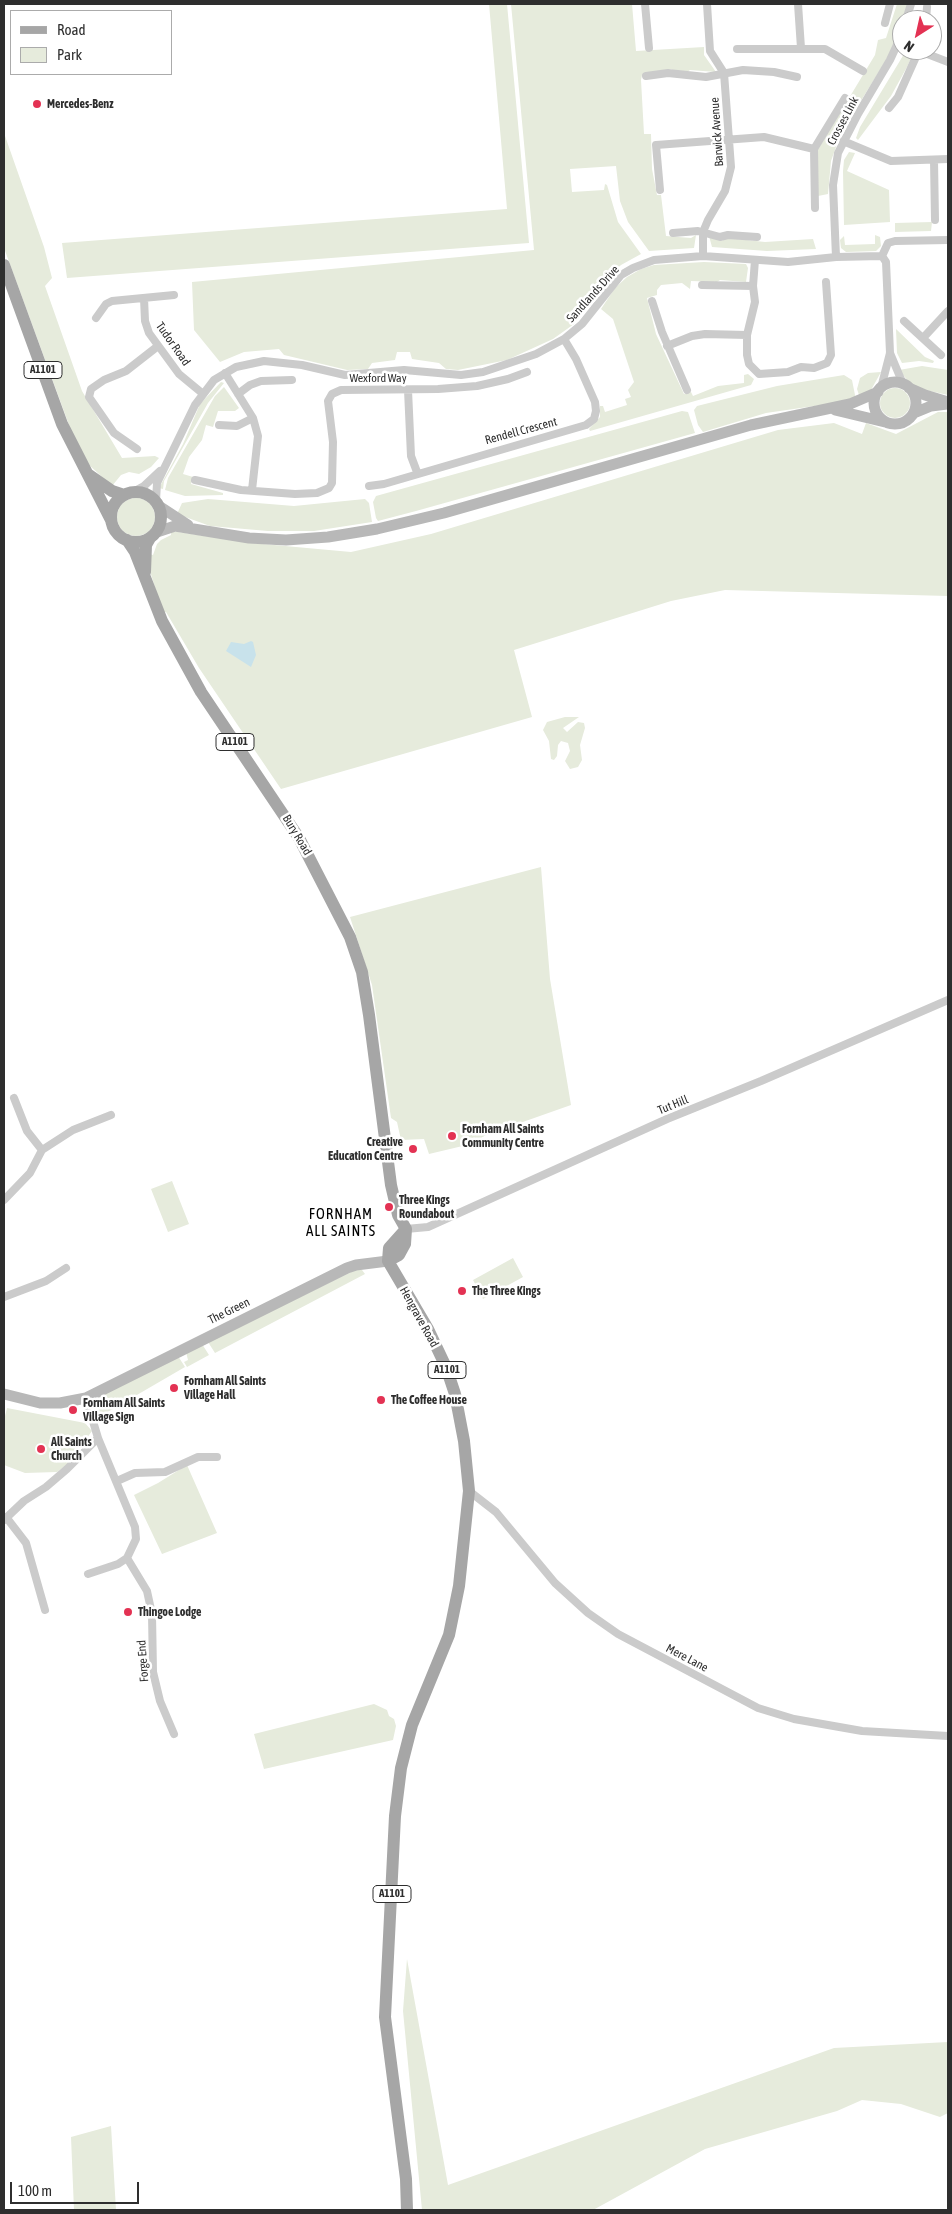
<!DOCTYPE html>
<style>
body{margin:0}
#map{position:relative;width:952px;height:2214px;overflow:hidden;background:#fff;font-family:"Asap Condensed",sans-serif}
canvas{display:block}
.frame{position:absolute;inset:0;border:5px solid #2e2e2e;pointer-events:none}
.legend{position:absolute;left:10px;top:10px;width:162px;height:65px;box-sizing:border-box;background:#fff;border:1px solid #ababab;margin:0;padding:6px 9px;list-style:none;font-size:15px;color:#2e2e2e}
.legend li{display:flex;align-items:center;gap:10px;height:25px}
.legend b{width:25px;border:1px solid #ababab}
.north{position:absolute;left:892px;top:10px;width:50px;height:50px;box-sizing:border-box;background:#fff;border:1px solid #ababab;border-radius:50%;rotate:215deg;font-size:14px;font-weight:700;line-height:20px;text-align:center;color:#2e2e2e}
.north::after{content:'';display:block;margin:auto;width:18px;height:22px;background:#e33253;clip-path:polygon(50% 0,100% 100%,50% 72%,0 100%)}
.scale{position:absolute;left:10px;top:2182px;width:129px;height:22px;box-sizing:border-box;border:2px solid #2e2e2e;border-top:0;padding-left:6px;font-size:15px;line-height:18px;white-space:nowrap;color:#2e2e2e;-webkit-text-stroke:4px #fff;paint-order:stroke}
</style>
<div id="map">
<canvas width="952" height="2214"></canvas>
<div class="frame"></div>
<ul class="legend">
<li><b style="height:6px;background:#a6a6a6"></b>Road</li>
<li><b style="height:14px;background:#e6ebdc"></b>Park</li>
</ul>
<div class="north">N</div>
<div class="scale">100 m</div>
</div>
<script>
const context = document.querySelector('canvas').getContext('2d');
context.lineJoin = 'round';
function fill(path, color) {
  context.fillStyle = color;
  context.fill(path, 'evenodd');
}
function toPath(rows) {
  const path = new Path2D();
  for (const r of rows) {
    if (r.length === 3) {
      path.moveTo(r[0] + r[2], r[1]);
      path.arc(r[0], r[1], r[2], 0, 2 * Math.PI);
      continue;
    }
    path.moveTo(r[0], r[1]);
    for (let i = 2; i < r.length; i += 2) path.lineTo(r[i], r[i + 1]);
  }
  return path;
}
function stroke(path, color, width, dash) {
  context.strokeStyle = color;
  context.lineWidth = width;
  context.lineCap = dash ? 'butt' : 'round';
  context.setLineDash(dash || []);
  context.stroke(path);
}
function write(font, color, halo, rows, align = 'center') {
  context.font = font + ' "Asap Condensed",sans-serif';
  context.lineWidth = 5;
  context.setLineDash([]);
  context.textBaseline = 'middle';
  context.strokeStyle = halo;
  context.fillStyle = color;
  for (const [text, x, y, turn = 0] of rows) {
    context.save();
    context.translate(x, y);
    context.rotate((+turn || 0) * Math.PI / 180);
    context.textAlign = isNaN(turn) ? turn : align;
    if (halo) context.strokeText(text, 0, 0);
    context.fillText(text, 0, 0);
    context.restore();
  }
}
const green = toPath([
 [489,4,507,4,529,243,67,278,62,243,507,209],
 [511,4,632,4,636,51,704,47,704,55,716,72,690,70,687,72,675,72,671,69,642,75,641,80,644,134,651,134,652,169,657,195,661,195,666,236,691,238,696,235,694,248,649,251,628,222,620,201,616,166,570,169,572,192,604,190,605,184,607,185,618,222,641,254,621,265,605,279,574,324,553,339,507,360,458,370,446,369,439,363,412,359,410,352,397,352,395,360,372,363,368,369,347,370,322,364,284,355,279,349,244,352,220,362,194,330,192,282,534,250],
 [897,4,908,4,891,52,841,133,831,161,828,194,818,196,817,151,875,55,878,40,886,38],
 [904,54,912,56,907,67,891,96,858,140,856,138,860,127],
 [4,133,44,247,52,278,45,286,82,391,122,458,155,456,159,458,151,467,139,474,129,472,121,475,112,486,88,464,76,444,4,248],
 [849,152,855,153,847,171,889,190,890,222,844,225,843,171,844,160],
 [932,222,931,231,895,232,895,223],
 [875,235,880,237,881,246,876,251,846,252,841,248,840,240,844,236,845,245,875,244],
 [709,236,721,241,728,238,765,242,813,239,816,249,767,251,712,247],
 [704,262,746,264,748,268,746,282,720,280,717,282,691,281,690,289,682,283,661,285,657,290,657,295,647,298,656,334,684,394,691,392,693,396,718,386,744,383,744,375,748,374,754,379,751,385,590,431,589,429,600,417,600,406,603,406,605,412,627,405,625,399,631,397,628,390,634,382,613,319,601,309,615,288,627,277,641,269,654,265],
 [896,329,925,357,934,361,933,363,919,361,902,363,897,353],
 [922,366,948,370,948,395,921,389,908,381,899,370],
 [881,372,871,390,860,398,857,389,860,378,868,373],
 [844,375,852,380,856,400,766,413,703,432,698,425,694,410,697,406,777,386],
 [221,382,224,383,208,403,164,481,163,489,159,488,183,444,200,404],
 [224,387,239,408,235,411,218,411,213,427,206,425,202,440,189,457,183,474,193,477,191,484,223,493,223,495,185,496,165,490,168,478,215,396],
 [895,403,15],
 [682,411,688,412,695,433,416,511,378,521,376,518,373,502,376,496],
 [938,412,948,412,948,596,725,590,671,601,514,650,532,717,281,789,199,668,166,612,163,613,149,568,149,554,153,555,157,544,161,540,171,535,171,531,252,543,351,552,431,534,778,430,834,423,862,434,866,423,896,434],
 [136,517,19],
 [208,499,294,506,365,499,369,503,372,522,314,531,268,531,210,526,177,514,182,503],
 [565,717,579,717,563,728,567,732,578,722,584,723,585,728,580,745,582,760,578,767,570,769,565,761,570,751,568,743,561,741,558,745,557,756,554,760,551,759,549,741,543,730,547,722],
 [541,867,550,979,571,1105,486,1135,471,1144,429,1154,424,1139,401,1140,397,1122,391,1118,372,985,350,917],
 [172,1181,189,1224,168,1232,151,1189],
 [513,1258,523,1277,483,1299,473,1280],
 [355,1270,362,1270,365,1274,215,1353,208,1342],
 [202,1344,209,1355,187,1367,184,1362,188,1360,186,1352],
 [178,1356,185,1367,99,1417,95,1406,97,1398],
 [7,1408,85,1423,92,1431,68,1464,57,1472,25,1473,4,1465,4,1420],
 [187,1465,217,1533,162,1554,134,1495,158,1483],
 [374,1704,387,1710,389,1716,394,1719,396,1726,393,1740,264,1769,254,1734],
 [407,1959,448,2185,834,2048,948,2042,948,2113,940,2117,901,2104,862,2100,837,2111,705,2149,593,2210,422,2210,403,2011],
 [111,2126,116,2210,74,2210,71,2137]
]);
const water = toPath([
 [251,641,253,642,256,655,251,667,226,651,231,642,244,644]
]);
const minor = toPath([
 [645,4,649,48],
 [798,4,801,48],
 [906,20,911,4],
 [926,20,927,7],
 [885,23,890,4],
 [737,49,825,49,863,71],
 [917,50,948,62],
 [646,76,668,73,706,77,743,70,774,72,797,77],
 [889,108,898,97,919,50],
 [843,141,891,161,948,159],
 [934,160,935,220],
 [660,190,656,145,764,137,814,149],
 [815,208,814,149,845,98],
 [673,233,698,231,720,237,728,235,757,237],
 [703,256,703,232,708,220,725,191,731,167,724,73,710,51,707,4],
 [882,256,888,243,895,241,948,240],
 [836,257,833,185,838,153,858,114,890,60,902,34],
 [755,260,753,286,755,302,747,335,747,355,749,364,759,374,788,372,801,367,814,368,827,363,831,355,826,282],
 [702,285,753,286],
 [144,298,145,321,149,333,179,374,202,393],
 [652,301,662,332,687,390],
 [96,318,106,304,112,301,174,295],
 [904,321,941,355],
 [923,338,948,311],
 [667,346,692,336,705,334,747,335],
 [890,353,903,384],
 [225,373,253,418,258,436,252,490],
 [408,390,411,456,417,472],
 [238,394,250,385,261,381,292,380],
 [219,425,237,426,253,418],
 [137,449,114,433,89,397,91,389,104,380,126,371,158,346],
 [195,480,241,490,295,494,317,493,329,488,332,483,333,442,328,401,332,394,341,390,438,389,477,386,508,379,527,372],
 [369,486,384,484,586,425,594,419,596,411,595,402,576,359,564,339],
 [133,492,144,486,160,471],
 [156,501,157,483,195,405,214,380,236,367,264,361,302,365,345,375,404,370,461,375,483,372,536,354,564,339,582,324,621,275,633,268,654,260,703,256,788,262,836,257,882,256,886,262,890,353,881,388],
 [14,1098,27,1131,42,1150],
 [4,1200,30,1173,42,1150,73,1130,111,1115],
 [406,1229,428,1227,667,1119,761,1081,948,1000],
 [4,1297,46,1281,66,1268],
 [86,1398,98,1438,135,1527,136,1539,127,1558,118,1564,88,1574],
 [117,1481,135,1473,165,1472,198,1457,217,1457],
 [469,1491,496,1512,555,1583,588,1613,618,1634,758,1708,794,1719,862,1731,948,1736],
 [6,1517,26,1543,45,1610],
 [4,1520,24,1501,46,1487,67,1469,98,1438],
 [127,1558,147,1591,152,1614,153,1672,160,1701,174,1734]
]);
const secondary = toPath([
 [895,403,21],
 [909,388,925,395,948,402],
 [835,410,885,422],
 [914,413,931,406,947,404],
 [159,506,188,525],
 [157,532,175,526,249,538,286,540,328,537,377,529,444,513,751,425,850,404,878,392],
 [4,1394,40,1403,60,1403,86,1398,347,1268,356,1265,388,1261]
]);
const primary = toPath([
 [4,265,62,424,111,520],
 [89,475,112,491,124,495],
 [136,517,25],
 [127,540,135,552,162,621,201,692,299,838,350,937,362,972,369,1015,391,1185,398,1215,406,1229,405,1244,399,1255,388,1261],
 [145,572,146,545,150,538],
 [406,1229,389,1248,388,1261,428,1329,446,1367,455,1394,464,1441,469,1491,459,1586,449,1635,412,1725,401,1768,395,1816,385,2017,406,2179,407,2210]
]);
const markers = [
 [37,104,5,"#e33253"],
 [452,1136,5,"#e33253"],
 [413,1149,5,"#e33253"],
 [389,1207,5,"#e33253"],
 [462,1291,5,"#e33253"],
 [174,1388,5,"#e33253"],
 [381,1400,5,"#e33253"],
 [73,1410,5,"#e33253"],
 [41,1449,5,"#e33253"],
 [128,1612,5,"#e33253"]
];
const shields = [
 [43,370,38],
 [235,742,38],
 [447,1370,38],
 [392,1894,38]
];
const shieldNames = [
 ["A1101",43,370],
 ["A1101",235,742],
 ["A1101",447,1370],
 ["A1101",392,1894]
];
const poiNames = [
 ["Mercedes-Benz",47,104],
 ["Fornham All Saints",462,1129],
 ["Community Centre",462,1143],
 ["Creative",403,1142,"right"],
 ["Education Centre",403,1156,"right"],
 ["Three Kings",399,1200],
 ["Roundabout",399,1214],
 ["The Three Kings",472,1291],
 ["Fornham All Saints",184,1381],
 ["Village Hall",184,1395],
 ["The Coffee House",391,1400],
 ["Fornham All Saints",83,1403],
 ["Village Sign",83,1417],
 ["All Saints",51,1442],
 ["Church",51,1456],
 ["Thingoe Lodge",138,1612]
];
const streetNames = [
 ["Crosses Link",843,121,-62],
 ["Barwick Avenue",717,132,-94],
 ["Sandlands Drive",593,294,-48],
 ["Tudor Road",173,344,55],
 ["Wexford Way",378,378],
 ["Rendell Crescent",521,431,-15],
 ["Bury Road",297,835,59],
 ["Tut Hill",673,1105,-22],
 ["The Green",229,1311,-26],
 ["Hengrave Road",419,1317,61],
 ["Mere Lane",687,1658,28],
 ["Forge End",143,1661,-94]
];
const quarterNames = [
 ["FORNHAM",341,1214],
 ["ALL SAINTS",341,1231]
];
fill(green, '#e6ebdc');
fill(water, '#c8e2eb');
stroke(minor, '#cbcbcb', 8);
stroke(secondary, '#b8b8b8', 11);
stroke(primary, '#a6a6a6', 12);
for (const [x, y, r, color] of markers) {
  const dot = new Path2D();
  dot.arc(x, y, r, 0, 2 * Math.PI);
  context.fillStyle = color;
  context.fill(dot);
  stroke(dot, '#fff', 2);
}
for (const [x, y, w] of shields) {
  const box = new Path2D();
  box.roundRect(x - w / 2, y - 8.5, w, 17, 4);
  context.fillStyle = '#fff';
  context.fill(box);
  stroke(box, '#2e2e2e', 1);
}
write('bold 11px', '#2e2e2e', null, shieldNames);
write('bold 12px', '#2e2e2e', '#fff', poiNames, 'left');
write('12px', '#2e2e2e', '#fff', streetNames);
context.letterSpacing = '1px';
write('15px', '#000', '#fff', quarterNames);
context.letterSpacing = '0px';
</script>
